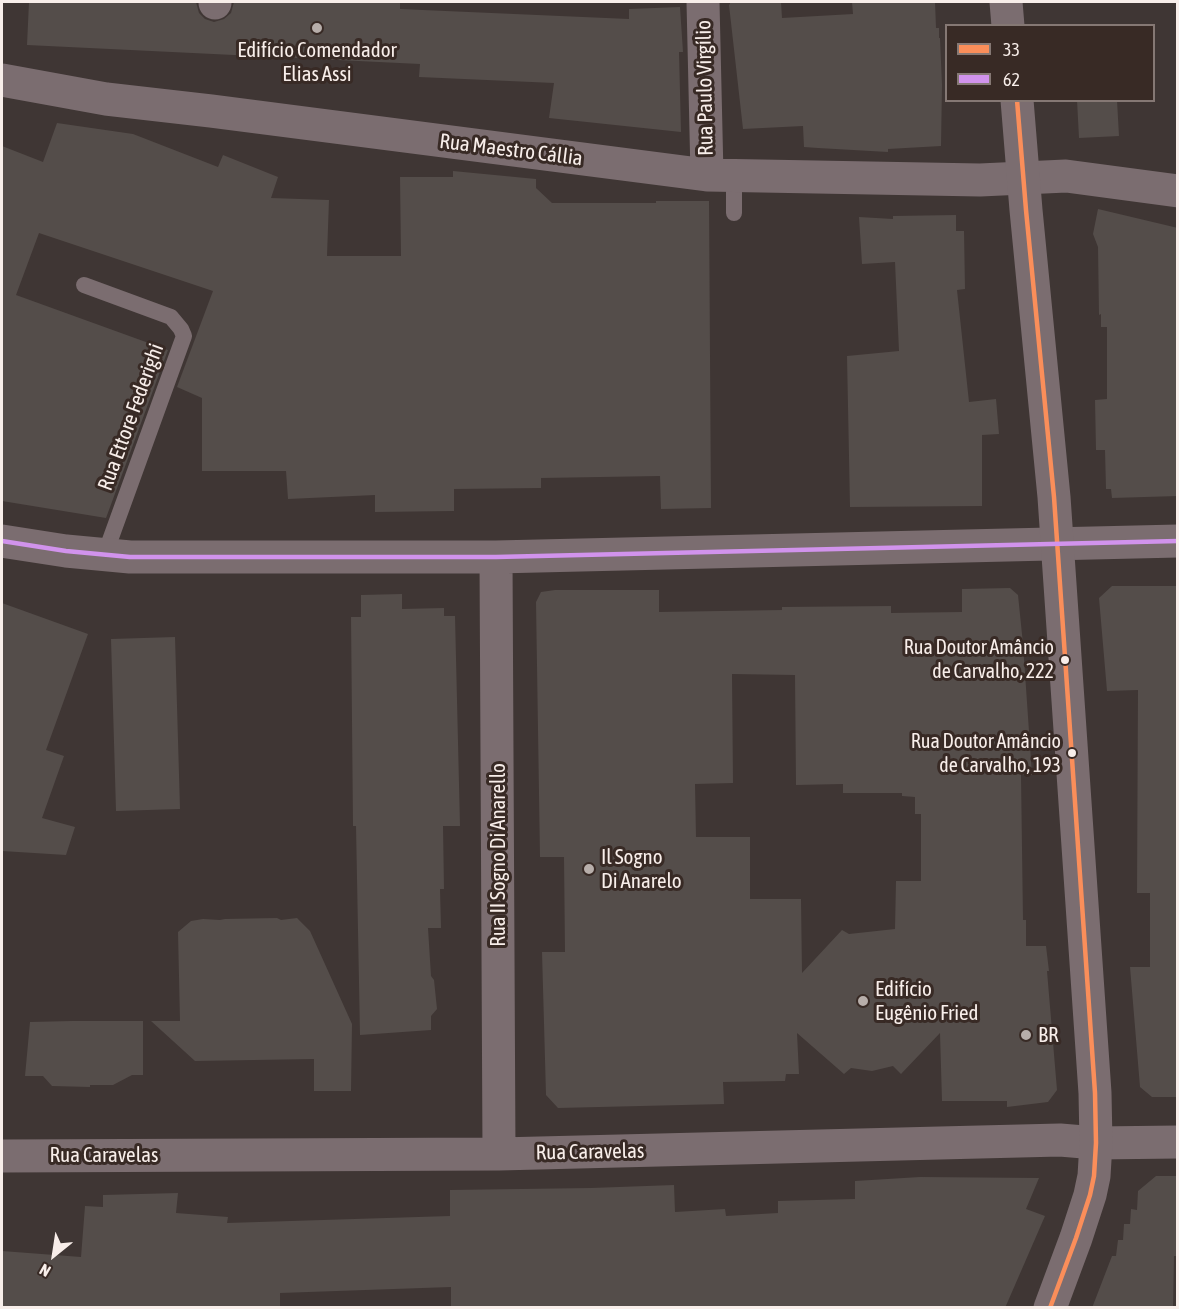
<!DOCTYPE html>
<meta charset="utf-8">
<style>
body{margin:0}
#map{position:relative;width:1179px;height:1309px;overflow:hidden;background:#3f3634;font-family:"Asap Condensed",sans-serif}
canvas{display:block}
.frame{position:absolute;inset:0;border:3px solid #f8eeea;pointer-events:none}
.legend{position:absolute;left:945px;top:24px;width:210px;height:78px;box-sizing:border-box;background:#382a25;border:2px solid #857874;margin:0;padding:8px 10px;list-style:none;font-size:18px;color:#f8eeea}
.legend li{display:flex;align-items:center;gap:12px;height:30px}
.legend b{width:30px;border:2px solid #857874}
.north{position:absolute;left:24px;top:1225px;width:60px;height:60px;-webkit-text-stroke:4px #382a25;paint-order:stroke;rotate:210deg;font-size:16px;font-weight:700;line-height:24px;text-align:center;color:#f8eeea}
.north::after{content:'';display:block;margin:auto;width:21px;height:27px;background:#f8eeea;clip-path:polygon(50% 0,100% 100%,50% 72%,0 100%)}
</style>
<div id="map">
<canvas width="1179" height="1309"></canvas>
<div class="frame"></div>
<ul class="legend">
<li><b style="height:8px;background:#fa8e5a"></b>33</li>
<li><b style="height:8px;background:#d193ec"></b>62</li>
</ul>
<div class="north">N</div>
</div>
<script>
const context = document.querySelector('canvas').getContext('2d');
context.lineJoin = 'round';
function fill(path, color) {
  context.fillStyle = color;
  context.fill(path, 'evenodd');
}
function toPath(rows) {
  const path = new Path2D();
  for (const r of rows) {
    path.moveTo(r[0], r[1]);
    for (let i = 2; i < r.length; i += 2) path.lineTo(r[i], r[i + 1]);
  }
  return path;
}
function stroke(path, color, width, dash) {
  context.strokeStyle = color;
  context.lineWidth = width;
  context.lineCap = dash ? 'butt' : 'round';
  context.setLineDash(dash || []);
  context.stroke(path);
}
function write(font, color, halo, rows, align = 'center') {
  context.font = font + ' "Asap Condensed",sans-serif';
  context.lineWidth = 6;
  context.setLineDash([]);
  context.textBaseline = 'middle';
  context.strokeStyle = halo;
  context.fillStyle = color;
  for (const [text, x, y, turn = 0] of rows) {
    context.save();
    context.translate(x, y);
    context.rotate((+turn || 0) * Math.PI / 180);
    context.textAlign = isNaN(turn) ? turn : align;
    if (halo) context.strokeText(text, 0, 0);
    context.fillText(text, 0, 0);
    context.restore();
  }
}
const building = toPath([
 [29,2,196,2,199,13,205,19,214,22,224,19,231,13,234,2,400,2,400,9,629,19,629,9,680,7,683,52,679,52,681,132,549,118,554,83,419,77,420,64,27,45],
 [730,2,781,2,782,18,853,14,852,2,935,2,936,28,939,28,939,38,940,38,942,85,941,146,888,149,888,152,818,148,804,147,803,126,743,129,729,5,730,4],
 [1077,100,1117,100,1119,136,1079,138],
 [57,123,133,134,218,167,223,155,278,177,271,198,329,200,327,256,401,256,400,177,453,177,453,171,536,179,536,188,552,203,656,203,656,201,709,201,711,508,661,509,660,476,541,478,541,488,454,489,454,511,375,512,375,495,288,499,286,471,202,471,202,398,177,387,213,291,39,233,16,295,168,350,106,518,2,501,2,146,43,162],
 [1098,209,1178,228,1178,496,1112,498,1111,489,1106,489,1105,450,1096,450,1095,400,1107,399,1107,327,1101,327,1101,314,1099,315,1098,247,1093,234],
 [956,215,956,231,964,231,965,289,957,290,969,402,996,399,999,434,982,435,982,506,850,507,847,356,899,351,895,262,862,264,859,217,893,219,893,216],
 [1112,586,1178,586,1178,1097,1152,1097,1140,1087,1130,967,1150,967,1150,893,1137,893,1138,690,1107,691,1099,598],
 [1010,588,1018,595,1023,644,1032,775,1021,775,1023,920,1026,920,1026,946,1046,946,1049,971,1047,971,1057,1090,1048,1102,1007,1107,1007,1101,942,1101,940,1033,901,1074,893,1066,872,1071,851,1068,844,1074,797,1033,799,1074,786,1074,785,1081,723,1082,724,1104,558,1108,546,1095,542,952,565,952,564,857,540,857,536,602,541,592,555,590,659,590,659,612,782,610,782,607,891,606,891,613,962,612,962,589],
 [732,674,795,675,796,785,843,784,843,793,902,793,902,796,915,797,915,814,921,814,921,881,896,881,895,929,849,934,842,930,802,973,801,899,750,899,750,837,696,837,695,784,733,783],
 [402,594,402,609,444,608,444,616,455,616,460,826,443,826,444,889,440,889,441,928,428,928,431,976,434,980,437,1009,431,1016,431,1030,360,1035,356,826,353,826,351,617,361,617,361,595],
 [2,603,88,634,46,750,64,756,42,818,75,827,66,855,2,851],
 [175,637,180,809,116,811,111,639],
 [277,918,281,920,297,918,310,931,352,1024,351,1091,314,1091,314,1059,195,1061,151,1021,180,1021,178,932,191,921,203,919,220,920,225,919],
 [72,1021,143,1021,143,1075,132,1075,113,1085,90,1085,90,1087,52,1086,43,1076,25,1076,30,1022],
 [1156,1176,1178,1176,1178,1256,1174,1256,1173,1308,1092,1308,1112,1256,1116,1256,1118,1240,1123,1240,1124,1224,1130,1224,1131,1209,1137,1210,1138,1191],
 [920,1177,1039,1178,1026,1209,1045,1216,1005,1308,451,1308,451,1287,280,1293,280,1308,2,1308,2,1251,81,1257,85,1206,103,1207,103,1195,178,1193,176,1213,228,1217,227,1223,450,1216,450,1190,591,1188,674,1185,675,1212,725,1209,726,1216,778,1213,778,1201,855,1199,855,1181]
]);
const service = toPath([
 [734,213,734,176],
 [84,285,171,317,181,329,184,336,105,554]
]);
const minor = toPath([
 [703,2,707,175],
 [215,3,215,2],
 [2,80,106,99,211,111,707,175,980,180,1066,176,1178,191],
 [2,541,66,551,130,557,496,557,1178,541],
 [496,557,499,1154],
 [2,1156,499,1154,1060,1140,1096,1143,1178,1142]
]);
const tertiary = toPath([
 [1006,2,1008,26],
 [1017,100,1026,210,1054,497,1095,1093,1096,1143,1094,1176,1090,1195,1076,1238,1050,1308]
]);
const bus1 = toPath([
 [1017,100,1026,210,1054,497,1095,1093,1096,1143,1094,1176,1090,1195,1076,1238,1050,1308]
]);
const bus2 = toPath([
 [2,541,66,551,130,557,496,557,1178,541]
]);
const markers = [
 [317,28,6,"#b7aeaa"],
 [1065,660,5,"#f8eeea"],
 [1072,753,5,"#f8eeea"],
 [589,869,6,"#b7aeaa"],
 [863,1001,6,"#b7aeaa"],
 [1026,1035,6,"#b7aeaa"]
];
const busNames = [
 ["Rua Doutor Amâncio",1054,648],
 ["de Carvalho, 222",1054,672],
 ["Rua Doutor Amâncio",1061,742],
 ["de Carvalho, 193",1061,766]
];
const poiNames = [
 ["Edifício Comendador",317,50,"center"],
 ["Elias Assi",317,74,"center"],
 ["Il Sogno",601,857],
 ["Di Anarelo",601,881],
 ["Edifício",875,989],
 ["Eugênio Fried",875,1013],
 ["BR",1038,1035]
];
const streetNames = [
 ["Rua Paulo Virgílio",705,88,-91],
 ["Rua Maestro Cállia",511,150,7],
 ["Rua Ettore Federighi",131,417,-70],
 ["Rua II Sogno Di Anarello",498,855,-90],
 ["Rua Caravelas",590,1152,-1],
 ["Rua Caravelas",104,1155]
];
fill(building, '#544d4a');
stroke(service, '#7b6d70', 16);
stroke(minor, '#7b6d70', 33);
stroke(tertiary, '#7b6d70', 33);
stroke(bus1, '#fa8e5a', 4.5);
stroke(bus2, '#d193ec', 4.5);
for (const [x, y, r, color] of markers) {
  const dot = new Path2D();
  dot.arc(x, y, r, 0, 2 * Math.PI);
  context.fillStyle = color;
  context.fill(dot);
  stroke(dot, '#382a25', 2);
}
write('20px', '#f8eeea', '#382a25', busNames, 'right');
write('21px', '#f8eeea', '#382a25', poiNames, 'left');
write('21px', '#f8eeea', '#382a25', streetNames);
</script>
